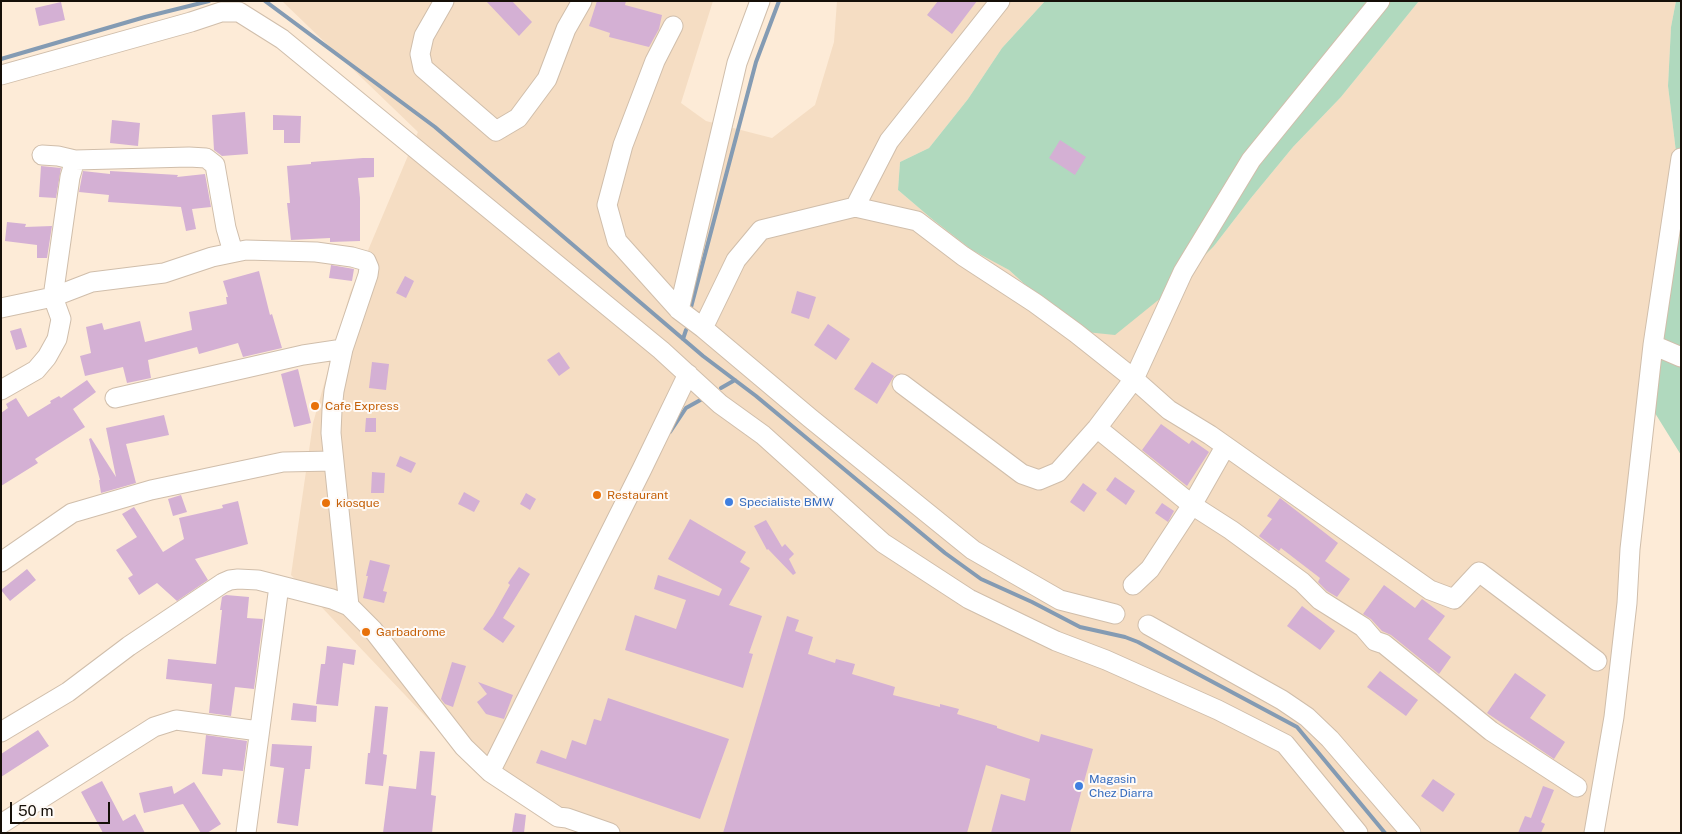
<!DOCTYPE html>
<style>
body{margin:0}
#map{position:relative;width:1682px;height:834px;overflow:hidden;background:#fdebd7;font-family:"Public Sans",sans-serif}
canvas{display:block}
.frame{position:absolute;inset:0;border:2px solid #150f08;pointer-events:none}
.scale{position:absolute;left:10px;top:802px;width:100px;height:22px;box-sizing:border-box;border:2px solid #150f08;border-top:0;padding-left:6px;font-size:15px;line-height:18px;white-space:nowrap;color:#150f08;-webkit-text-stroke:4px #fefaf7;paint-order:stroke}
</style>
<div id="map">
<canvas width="1682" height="834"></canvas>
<div class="frame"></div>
<div class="scale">50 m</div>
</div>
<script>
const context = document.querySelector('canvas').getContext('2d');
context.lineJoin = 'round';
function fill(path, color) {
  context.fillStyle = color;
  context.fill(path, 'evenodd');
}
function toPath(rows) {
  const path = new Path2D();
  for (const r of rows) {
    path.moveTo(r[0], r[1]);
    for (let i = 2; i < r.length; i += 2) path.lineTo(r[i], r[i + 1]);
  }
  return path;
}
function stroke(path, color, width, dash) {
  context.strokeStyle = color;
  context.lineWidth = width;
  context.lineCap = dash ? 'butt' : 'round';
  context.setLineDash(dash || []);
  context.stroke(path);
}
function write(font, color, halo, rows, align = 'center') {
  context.font = font + ' "Public Sans",sans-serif';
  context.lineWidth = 4;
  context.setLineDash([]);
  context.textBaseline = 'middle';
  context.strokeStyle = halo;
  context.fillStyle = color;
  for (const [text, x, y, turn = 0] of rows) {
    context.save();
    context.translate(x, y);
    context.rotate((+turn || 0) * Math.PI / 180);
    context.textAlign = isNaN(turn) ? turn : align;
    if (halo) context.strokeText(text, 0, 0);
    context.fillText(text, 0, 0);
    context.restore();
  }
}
const built = toPath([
 [282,1,713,1,681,103,706,121,772,138,815,105,834,42,837,1,1045,1,1002,48,968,99,929,148,900,162,898,190,932,219,972,249,1009,270,1075,331,1214,246,1251,198,1293,147,1341,97,1419,1,1676,1,1671,27,1668,86,1676,152,1612,709,1587,833,597,833,482,776,291,575,313,423,350,293,418,132]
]);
const green = toPath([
 [1045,1,1419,1,1341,97,1293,147,1251,198,1214,246,1167,293,1115,335,1076,331,1009,270,972,250,932,219,898,190,900,162,929,148,968,99,1002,48],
 [1676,1,1681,1,1681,455,1650,405,1676,152,1668,86,1671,27]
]);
const stream = toPath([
 [265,1,435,127,703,356,756,396,945,553,981,579,1032,602,1080,627,1125,637,1138,642,1297,727,1385,833],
 [1,59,145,17,209,1],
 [690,311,756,62,779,1],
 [683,339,686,330],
 [721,388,735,380],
 [670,432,686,408,704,398]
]);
const building = toPath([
 [486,1,512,1,532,22,519,36],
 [597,1,626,1,625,5,662,15,659,29,649,47,609,37,610,33,589,26],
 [938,1,977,1,952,34,927,15],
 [61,2,65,20,39,26,35,8],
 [245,112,248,154,222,156,214,150,212,115],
 [273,115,301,116,300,143,284,143,284,130,273,130],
 [112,120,140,123,138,146,110,143],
 [1060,140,1086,157,1075,175,1049,158],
 [363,158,374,158,374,177,358,178,360,198,360,241,330,242,330,238,291,240,287,203,290,203,287,166,311,164,311,162],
 [41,166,61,168,56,198,39,197],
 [83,171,110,174,110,171,178,175,177,177,205,174,211,207,192,209,196,229,186,231,181,207,108,202,109,195,79,192],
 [7,222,26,224,25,227,52,226,47,258,37,258,37,245,5,241],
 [331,265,354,269,352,281,329,278],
 [259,271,270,315,272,314,282,348,243,357,238,343,199,354,197,347,148,360,151,378,127,383,123,367,85,376,80,356,91,353,86,327,102,323,104,330,140,321,145,342,192,330,189,312,227,304,226,297,228,297,223,281],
 [405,276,414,281,406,298,396,293],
 [797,291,816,297,809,319,791,313],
 [828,324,850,339,836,360,814,345],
 [21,328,27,347,16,350,10,331],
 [559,352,570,368,559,376,547,360],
 [372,362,389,364,386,390,369,388],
 [872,362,894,376,877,404,854,389],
 [298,369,311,423,294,427,281,374],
 [87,380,96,392,73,409,85,427,49,450,35,459,38,463,1,486,1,413,8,408,6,404,16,398,28,417,51,403,50,401,59,396,61,398],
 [164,415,169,435,126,444,136,483,101,493,99,480,100,480,89,439,91,438,116,477,106,428],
 [366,418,376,418,376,432,365,432],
 [1161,424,1189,444,1192,440,1209,452,1187,486,1142,450],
 [400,456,416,463,411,473,396,466],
 [372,472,385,473,384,493,371,493],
 [1115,477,1135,491,1126,505,1106,490],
 [1083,483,1097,493,1084,512,1070,502],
 [464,492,480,501,474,512,458,504],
 [526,493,536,499,530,510,520,504],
 [181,495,187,512,173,516,168,499],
 [1280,498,1338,543,1325,561,1350,579,1337,597,1327,591,1318,582,1320,578,1281,548,1279,551,1259,536,1272,519,1267,516],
 [238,501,248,544,195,559,208,580,177,601,157,583,139,595,128,578,133,575,116,550,137,537,122,514,134,507,163,552,184,539,179,518,223,508,222,505],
 [1162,503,1174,511,1168,522,1155,513],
 [690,519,746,552,740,562,750,568,729,605,762,616,749,653,753,654,743,688,625,650,635,615,676,629,686,600,654,589,658,575,719,596,722,589,668,559],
 [766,520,782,547,785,544,794,554,789,559,796,573,793,575,768,549,767,550,754,526],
 [370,560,390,565,383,591,387,592,384,603,363,598,368,576,366,576],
 [519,567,530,574,503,618,515,626,503,643,483,629,493,615,510,585,508,583],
 [27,569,36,580,10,601,1,590],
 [1384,585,1415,608,1422,599,1445,616,1428,639,1451,657,1439,674,1391,635,1382,631,1371,619,1363,614],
 [226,595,249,597,247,618,263,619,254,689,235,687,231,716,209,713,212,684,166,679,168,659,216,664,222,610,220,610,222,597],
 [1302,606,1335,631,1320,650,1287,626],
 [787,616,799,620,795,631,813,637,808,654,835,663,836,659,855,664,852,674,895,687,893,695,940,707,940,704,959,709,957,714,997,726,997,728,1039,742,1041,734,1093,749,1070,833,991,833,1001,794,1025,801,1030,779,986,765,967,833,723,833],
 [327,646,356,650,354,665,343,663,338,706,316,704,321,664,325,664],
 [452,662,466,666,453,707,445,704,441,699],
 [1380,671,1418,700,1406,716,1367,687],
 [1515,673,1546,695,1530,718,1565,742,1554,759,1487,713],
 [478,682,513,695,504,719,486,714,477,702,487,694],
 [608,698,729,739,700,819,536,763,541,750,566,759,572,740,586,745,594,719,601,721],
 [293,703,317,706,316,722,291,720],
 [375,706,388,707,383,754,387,755,383,786,365,784,368,753,370,753],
 [38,730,49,746,1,777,1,754],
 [206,735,247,741,243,771,223,769,222,776,202,774],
 [272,744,312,746,310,769,305,769,298,826,277,823,284,768,270,766],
 [420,751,435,752,431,795,436,796,432,833,383,833,389,786,416,789],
 [1433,779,1455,794,1443,812,1421,796],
 [102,781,123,821,135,814,145,833,103,833,81,792],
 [194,782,221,824,207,833,201,833,183,804,144,813,139,793,172,786,174,794],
 [1543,786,1554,790,1541,822,1545,824,1541,833,1518,833,1525,816,1531,818],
 [515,813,526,815,524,833,512,833]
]);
const minor = toPath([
 [444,1,424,36,420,54,423,68,496,131,518,118,547,79,566,29,582,1],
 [760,1,737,63,679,310,703,328,810,418,973,550,1060,600,1115,614],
 [673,26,655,61,623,145,607,205,617,241,679,310],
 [1,75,191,22,221,12,239,12,282,39,661,350,720,404,763,435,883,543,969,599,1056,641,1106,660,1218,710,1285,744,1358,833],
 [42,155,58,156,75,160,189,157,206,158,215,165,226,228,233,252],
 [855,207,917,221,963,256,1035,303,1076,333,1134,379,1169,410,1210,435,1430,590,1454,599,1479,572,1597,661],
 [1,308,53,297,92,282,164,273,212,257,246,250,316,252,352,257,366,261,369,268,368,275,343,349,334,391,332,410,331,433,349,606],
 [703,328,736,260,761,230,855,207,889,141,1000,1],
 [1653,345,1681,357],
 [902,384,1022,474,1039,480,1058,472,1097,428,1134,379,1183,272,1251,160,1380,1],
 [1,390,36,370,47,357,57,339,61,319,53,297,70,177,75,160],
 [115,398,303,355,343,349],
 [1097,428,1192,505,1150,569,1133,585],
 [1225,447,1192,505,1231,530,1302,582,1320,600,1363,627,1375,641,1384,644,1491,731,1577,787],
 [1,562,72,513,151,490,283,462,334,461],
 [1148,625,1282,700,1307,717,1330,739,1411,833],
 [1,732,68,692,129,646,223,583,230,580,238,579,258,580,332,599,349,606,373,630,464,747,490,772,558,817,567,818,610,833],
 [490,772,642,469,688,374],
 [1,824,154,727,176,720,259,731],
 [246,833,279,586],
 [1594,833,1614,717,1627,603,1630,549,1653,345,1681,158]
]);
const markers = [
 [315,406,5,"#e8710a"],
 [597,495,5,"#e8710a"],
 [729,502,5,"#3f7fe0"],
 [326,503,5,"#e8710a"],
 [366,632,5,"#e8710a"],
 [1079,786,5,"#3f7fe0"]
];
const foodNames = [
 ["Cafe Express",325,406],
 ["Restaurant",607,495],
 ["kiosque",336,503],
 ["Garbadrome",376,632]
];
const shopNames = [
 ["Specialiste BMW",739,502],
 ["Magasin",1089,779],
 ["Chez Diarra",1089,793]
];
fill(built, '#f5ddc3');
fill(green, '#b0d9be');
stroke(stream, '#849bb3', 4);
fill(building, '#d4b0d4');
stroke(minor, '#d0beab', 21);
stroke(minor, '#fff', 19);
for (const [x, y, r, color] of markers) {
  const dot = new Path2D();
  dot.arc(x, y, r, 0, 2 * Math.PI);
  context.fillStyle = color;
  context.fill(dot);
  stroke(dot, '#fefaf7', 2);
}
write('12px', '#c56008', '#fefaf7', foodNames, 'left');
write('12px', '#366cbe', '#fefaf7', shopNames, 'left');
</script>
